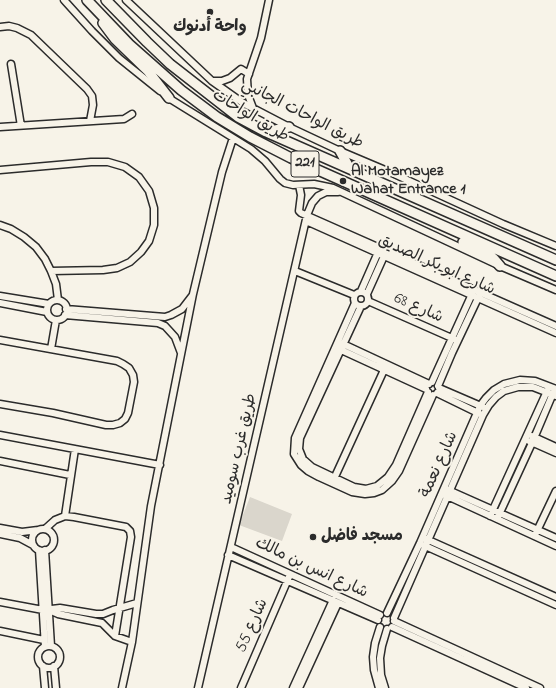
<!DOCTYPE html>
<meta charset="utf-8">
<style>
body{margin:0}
canvas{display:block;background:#f7f3e8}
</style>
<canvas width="556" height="688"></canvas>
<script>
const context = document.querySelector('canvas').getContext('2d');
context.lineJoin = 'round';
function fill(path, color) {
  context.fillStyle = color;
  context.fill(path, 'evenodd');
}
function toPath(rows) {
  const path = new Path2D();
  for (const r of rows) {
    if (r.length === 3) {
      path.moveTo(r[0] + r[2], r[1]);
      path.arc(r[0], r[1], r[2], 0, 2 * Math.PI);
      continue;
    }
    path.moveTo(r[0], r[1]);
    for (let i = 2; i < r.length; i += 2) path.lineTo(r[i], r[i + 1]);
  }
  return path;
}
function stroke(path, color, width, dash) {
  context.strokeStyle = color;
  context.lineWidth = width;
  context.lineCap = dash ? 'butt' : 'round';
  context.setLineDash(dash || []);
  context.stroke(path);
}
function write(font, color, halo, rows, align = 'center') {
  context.font = font + ' "Indie Flower","Playpen Sans Arabic",sans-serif';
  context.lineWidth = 4;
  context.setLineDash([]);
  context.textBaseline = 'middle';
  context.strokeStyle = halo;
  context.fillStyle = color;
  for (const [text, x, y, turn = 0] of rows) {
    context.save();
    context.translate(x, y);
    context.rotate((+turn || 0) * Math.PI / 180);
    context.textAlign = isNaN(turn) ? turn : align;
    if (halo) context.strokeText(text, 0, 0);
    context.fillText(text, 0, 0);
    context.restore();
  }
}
const green = toPath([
 [250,497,292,514,282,541,239,525]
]);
const minor = toPath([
 [64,0,92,31,119,58,160,91],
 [126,0,212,81,243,103,289,127,340,151,392,173,503,224,556,246],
 [0,27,9,26,17,28,31,35,87,89,92,96,93,105,90,121],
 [11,64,21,126],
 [212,81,222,81,230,78,241,69,249,74],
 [167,97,251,149,265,161,280,179,285,183,293,185,314,184,333,188,500,266,556,290],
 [253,108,248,95,247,79,261,38,269,0],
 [0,127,124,119,132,114],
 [0,170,91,162,108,162,125,167,139,177,149,191,154,208,154,225,149,241,141,252,130,262,117,268,103,270,51,271],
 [299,185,301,195,299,211,301,213,556,326],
 [306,221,556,333],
 [0,225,11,229,24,237,36,247,45,259,51,271,56,284,58,300],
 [295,271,354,295],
 [361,291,379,250],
 [361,299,7],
 [367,294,385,254],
 [0,296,49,304],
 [57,310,10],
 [368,301,454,339],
 [0,303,47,312],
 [355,303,295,438,294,454,301,465,308,471,319,477,352,492,365,494,374,493,382,490,392,481,399,471,433,395],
 [361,306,300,438,299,449,303,459,312,467,354,487,366,489,377,486,388,477,396,465,428,392],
 [66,309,165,317,171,315,182,309,192,296],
 [65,315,158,323,165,326,175,337,181,353],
 [0,340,117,361,123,364,129,368,133,375,134,382,128,413,125,419,120,423,113,425,106,425,53,413,0,404],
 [341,343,429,384],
 [51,349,56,320],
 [339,349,426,389],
 [432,382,472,294],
 [438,386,452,353,479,296],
 [439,388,483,407],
 [437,393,480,414],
 [0,435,160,465],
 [532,436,556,447],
 [529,441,556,453],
 [0,461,70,475],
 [333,481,384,370],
 [446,489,556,538],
 [445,495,556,546],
 [65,516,75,449],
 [490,516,548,389],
 [497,519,532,443,554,391],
 [0,528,22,532,38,530],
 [45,529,55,520,65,516,74,517,126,527,130,531,131,537,115,636],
 [43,540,11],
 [536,533,556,491],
 [0,534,20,538,33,545],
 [424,538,556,597],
 [423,545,556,605],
 [231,547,380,615],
 [39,550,45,647],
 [45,550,51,646],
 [228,555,378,620],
 [0,602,43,610,60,608,96,614,103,614,113,610,137,603],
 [49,610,58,614,102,623,115,636,132,642],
 [387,613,420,543,480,406,486,398,494,390,504,384,520,380,535,381,556,389],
 [394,618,483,415,489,405,496,397,504,391,518,387,533,387,556,396],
 [394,621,540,688],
 [392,627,526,688],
 [0,631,44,640],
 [49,657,11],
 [43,666,45,688],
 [54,666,56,688],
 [122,688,132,642,151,506,193,294,222,172,233,138],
 [198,688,307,215,312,203,318,196,326,192,338,192],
 [241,688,289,577],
 [293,688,333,600],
 [299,688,338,603],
 [379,688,374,670,373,657,375,643,380,627],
 [385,688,381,675,380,658,382,646,387,629]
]);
const highway = toPath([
 [87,0,129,44,181,90,217,117,250,137,291,158,556,276],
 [106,0,147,42,170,64,238,117,266,132,556,260],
 [103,23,115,39,148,71,169,98],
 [266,132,289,127],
 [340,151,350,169],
 [463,242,487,253,494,259,500,266]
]);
const markers = [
 [210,12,4,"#2b2b2b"],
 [343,181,4,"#2b2b2b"],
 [313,537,4,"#2b2b2b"]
];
const shields = [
 [305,164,28]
];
const shieldNames = [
 ["221",305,164]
];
const poiNames = [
 ["واحة أدنوك",210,28,"center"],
 ["Al Motamayez",351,172],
 ["Wahat Entrance 1",351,190],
 ["مسجد فاضل",321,537]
];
const streetNames = [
 ["طريق الواحات الجانبي",302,115,27],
 ["طريق الواحات",250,117,31],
 ["شارع ابو بكر الصديق",436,266,24],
 ["شارع 68",418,309,24],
 ["طريق غرب سوميد",240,449,-77],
 ["شارع نعمة",440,465,-66],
 ["شارع انس بن مالك",311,569,25],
 ["شارع 55",253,626,-66]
];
fill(green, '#dad6cc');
stroke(minor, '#2b2b2b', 9);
stroke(highway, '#2b2b2b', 12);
stroke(minor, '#f7f3e8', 6);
stroke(highway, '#f7f3e8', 9);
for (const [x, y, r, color] of markers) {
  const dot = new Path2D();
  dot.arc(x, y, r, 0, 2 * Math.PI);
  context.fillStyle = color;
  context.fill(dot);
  stroke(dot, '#f7f3e8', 1.5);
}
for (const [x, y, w] of shields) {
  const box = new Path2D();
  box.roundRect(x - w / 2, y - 13, w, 26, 3);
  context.fillStyle = '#f7f3e8';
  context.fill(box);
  stroke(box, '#2b2b2b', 1);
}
write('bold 15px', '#2b2b2b', null, shieldNames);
write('bold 16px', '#2b2b2b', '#f7f3e8', poiNames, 'left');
write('16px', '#2b2b2b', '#f7f3e8', streetNames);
</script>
